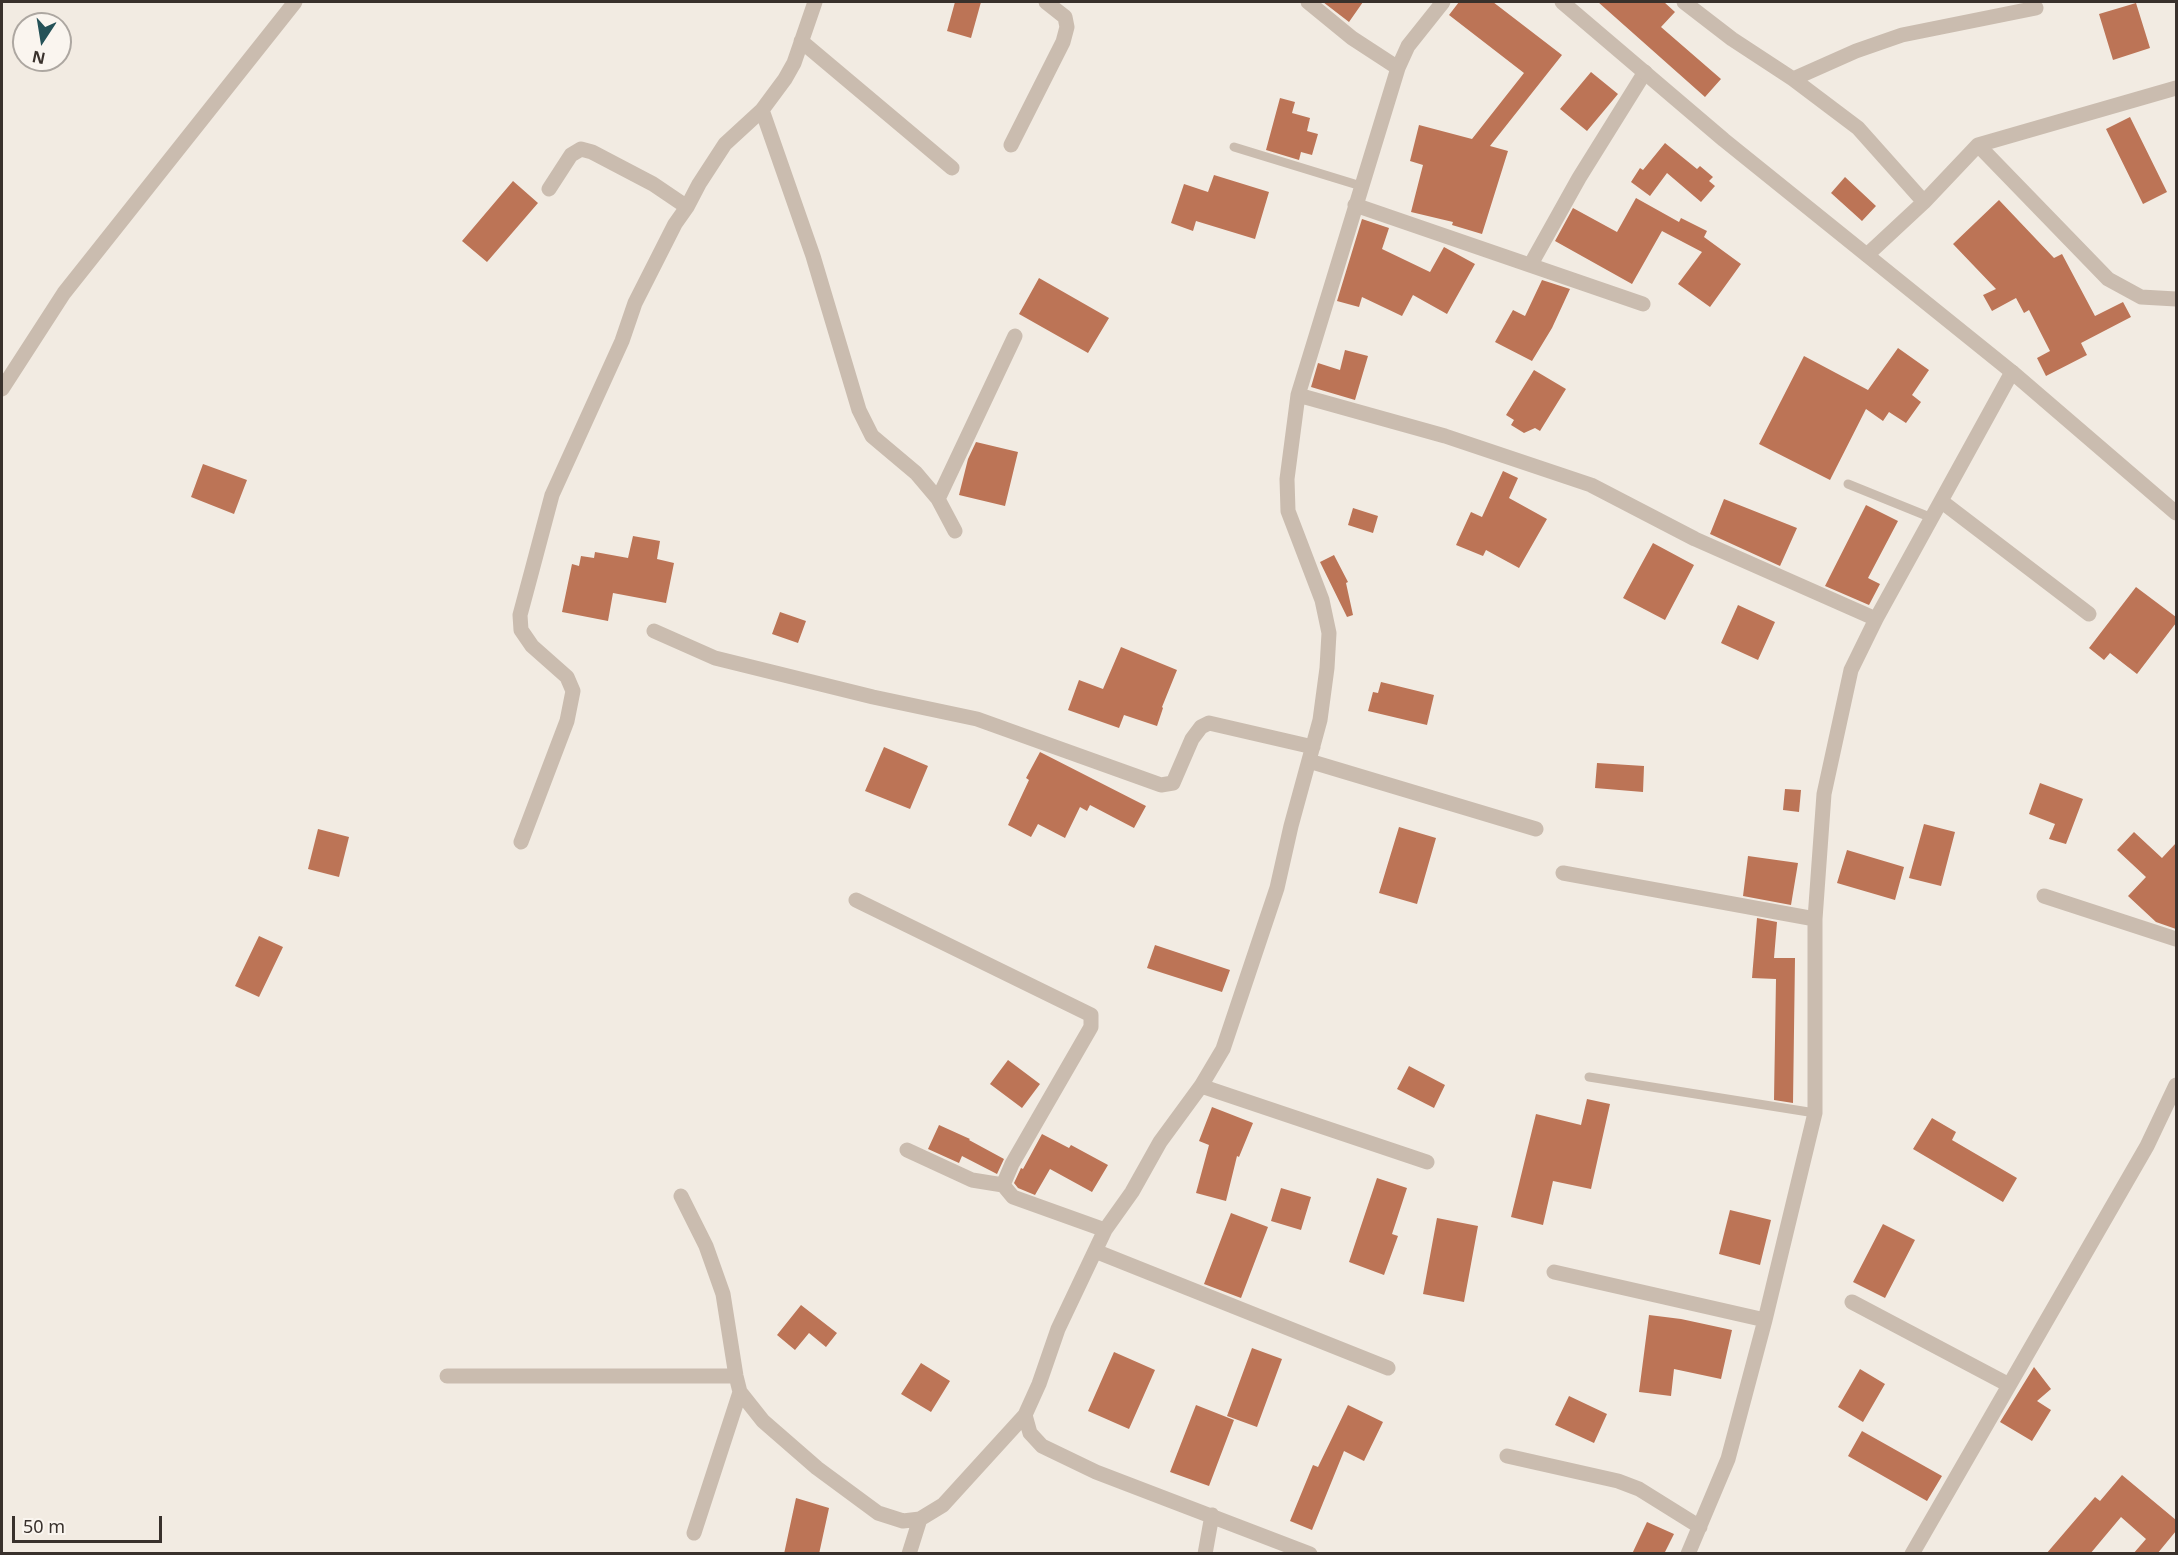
<!DOCTYPE html>
<style>
body{margin:0}
#map{position:relative;width:2178px;height:1555px;overflow:hidden;background:#f2ebe2;font-family:"Noto Sans",sans-serif}
canvas{display:block}
.frame{position:absolute;inset:0;border:3px solid #39312c;pointer-events:none}
.north{position:absolute;left:12px;top:12px;width:60px;height:60px;box-sizing:border-box;background:#faf5ef;border:2px solid #ada7a1;border-radius:50%;rotate:192deg;font-size:16px;font-weight:700;line-height:24px;text-align:center;color:#39312c}
.north::after{content:'';display:block;margin:auto;width:21px;height:27px;background:#255258;clip-path:polygon(50% 0,100% 100%,50% 72%,0 100%)}
.scale{position:absolute;left:12px;top:1516px;width:150px;height:27px;box-sizing:border-box;border:3px solid #39312c;border-top:0;padding-left:8px;font-size:18px;line-height:21px;white-space:nowrap;color:#39312c;-webkit-text-stroke:4px #faf5ef;paint-order:stroke}
</style>
<div id="map">
<canvas width="2178" height="1555"></canvas>
<div class="frame"></div>
<div class="north">N</div>
<div class="scale">50 m</div>
</div>
<script>
const context = document.querySelector('canvas').getContext('2d');
context.lineJoin = 'round';
function fill(path, color) {
  context.fillStyle = color;
  context.fill(path, 'evenodd');
}
function toPath(rows) {
  const path = new Path2D();
  for (const r of rows) {
    path.moveTo(r[0], r[1]);
    for (let i = 2; i < r.length; i += 2) path.lineTo(r[i], r[i + 1]);
  }
  return path;
}
function stroke(path, color, width, dash) {
  context.strokeStyle = color;
  context.lineWidth = width;
  context.lineCap = dash ? 'butt' : 'round';
  context.setLineDash(dash || []);
  context.stroke(path);
}
const building = toPath([
 [955,2,981,2,971,38,947,31],
 [1323,2,1363,2,1349,22],
 [1459,2,1493,2,1562,55,1490,146,1508,151,1482,234,1452,225,1453,222,1411,212,1423,165,1410,161,1419,125,1472,139,1524,73,1449,15],
 [1598,2,1664,2,1675,12,1661,27,1721,79,1705,97],
 [2136,3,2150,48,2113,60,2099,14],
 [1591,72,1618,94,1587,131,1560,109],
 [1280,98,1295,102,1292,113,1310,118,1307,131,1318,134,1312,155,1301,152,1299,160,1266,150],
 [2130,117,2167,192,2143,204,2106,129],
 [1665,143,1697,169,1700,166,1713,177,1709,181,1715,186,1701,202,1667,173,1650,196,1631,182,1640,168,1643,170],
 [1214,175,1269,192,1255,239,1196,221,1193,231,1171,223,1184,184,1208,192],
 [1845,177,1876,206,1862,221,1831,193],
 [513,181,538,203,487,262,462,241],
 [1636,198,1679,222,1681,218,1707,231,1704,237,1741,264,1710,307,1678,284,1702,252,1662,231,1632,284,1555,241,1573,208,1617,232],
 [1999,200,2054,258,2062,254,2095,316,2123,302,2131,317,2081,343,2087,355,2046,376,2037,358,2050,351,2029,310,2024,313,2016,298,1992,311,1983,295,1996,289,1953,244],
 [1362,219,1389,228,1382,249,1430,272,1444,247,1475,264,1447,314,1413,295,1402,316,1362,297,1359,307,1337,301],
 [1039,278,1109,318,1088,353,1019,314],
 [1542,280,1570,289,1552,328,1532,361,1495,342,1513,310,1525,316],
 [1898,348,1929,370,1912,395,1921,402,1906,423,1889,412,1883,421,1866,409,1830,480,1759,444,1804,356,1868,390],
 [1345,350,1368,356,1355,400,1311,387,1318,363,1340,370],
 [1534,370,1566,389,1540,431,1535,428,1524,433,1511,425,1514,420,1506,415],
 [976,442,1018,452,1005,506,959,495,968,459],
 [203,464,247,480,234,514,191,497],
 [1503,471,1518,478,1509,498,1547,519,1519,568,1486,550,1483,556,1456,545,1471,512,1482,517],
 [1724,499,1797,528,1780,566,1710,534],
 [1866,505,1898,521,1868,578,1880,584,1869,605,1825,586],
 [1353,508,1378,516,1373,533,1348,525],
 [633,536,660,541,657,559,674,563,666,603,613,593,608,621,562,612,572,564,579,566,581,556,594,558,595,552,628,558],
 [1653,543,1694,565,1665,620,1623,598],
 [1334,555,1348,582,1346,583,1353,615,1347,617,1320,562],
 [2136,587,2176,617,2176,623,2137,674,2110,653,2104,660,2089,648],
 [1738,605,1775,622,1758,660,1721,643],
 [780,612,806,621,798,643,772,634],
 [1121,647,1177,670,1162,707,1163,708,1157,726,1124,715,1119,728,1068,710,1079,680,1103,689],
 [1381,682,1434,695,1427,725,1368,711,1373,692,1378,693],
 [884,747,928,766,910,809,865,791],
 [1040,752,1146,806,1134,828,1090,805,1087,811,1080,807,1065,838,1038,824,1031,837,1008,825,1029,780,1026,778],
 [1597,763,1644,766,1643,792,1595,788],
 [2040,783,2083,799,2066,844,2049,839,2055,824,2029,814],
 [1785,789,1801,790,1799,812,1783,810],
 [1924,824,1955,832,1941,886,1909,878],
 [1399,827,1436,838,1417,904,1379,893],
 [318,829,349,837,339,877,308,869],
 [2134,832,2162,858,2176,843,2176,929,2156,922,2128,896,2146,877,2117,850],
 [1847,850,1904,867,1895,900,1837,883],
 [1748,856,1798,863,1791,905,1743,896],
 [1757,918,1777,922,1774,958,1795,958,1793,1103,1774,1100,1776,979,1752,978],
 [259,936,283,947,259,997,235,986],
 [1155,945,1230,970,1222,992,1147,968],
 [1008,1060,1040,1084,1022,1108,990,1084],
 [1409,1066,1445,1085,1434,1108,1397,1089],
 [1587,1099,1610,1104,1591,1189,1553,1181,1543,1225,1511,1217,1536,1114,1581,1125],
 [1212,1107,1253,1123,1239,1157,1237,1156,1226,1201,1196,1193,1209,1145,1199,1141],
 [1932,1118,1956,1132,1952,1140,2017,1178,2003,1202,1913,1149],
 [939,1125,970,1139,969,1140,1004,1159,997,1174,962,1156,959,1163,928,1149],
 [1042,1134,1069,1148,1071,1145,1108,1165,1092,1192,1050,1169,1035,1195,1018,1188,1014,1183,1021,1168,1023,1169],
 [1377,1178,1407,1188,1392,1234,1398,1236,1384,1275,1349,1262],
 [1281,1188,1311,1197,1301,1230,1271,1221],
 [1730,1210,1771,1220,1760,1265,1719,1254],
 [1231,1213,1268,1227,1241,1298,1204,1284],
 [1437,1218,1478,1226,1464,1302,1423,1294],
 [1883,1224,1915,1240,1885,1298,1853,1282],
 [801,1305,837,1333,826,1347,809,1333,795,1350,777,1335],
 [1649,1315,1681,1319,1732,1330,1721,1379,1674,1369,1671,1396,1639,1392],
 [1252,1348,1282,1359,1257,1427,1227,1416],
 [1114,1352,1155,1370,1129,1429,1088,1411],
 [921,1363,950,1381,931,1412,901,1394],
 [2034,1367,2051,1389,2037,1401,2051,1410,2032,1441,2000,1422],
 [1860,1369,1885,1384,1863,1422,1838,1407],
 [1569,1396,1607,1414,1594,1443,1555,1425],
 [1196,1405,1234,1420,1209,1486,1170,1472],
 [1348,1405,1383,1422,1364,1461,1344,1451,1312,1530,1290,1521,1313,1465,1318,1467],
 [1862,1431,1942,1476,1927,1501,1848,1456],
 [2122,1475,2176,1520,2176,1531,2157,1554,2133,1554,2146,1539,2121,1517,2090,1554,2046,1554,2095,1497,2100,1501],
 [796,1498,829,1508,819,1554,784,1554],
 [1647,1522,1674,1534,1664,1554,1632,1554]
]);
const service = toPath([
 [1234,147,1361,186],
 [1848,484,1932,518],
 [1589,1077,1815,1113]
]);
const minor = toPath([
 [1308,2,1352,38,1398,68],
 [1684,2,1732,39,1793,79,1858,128,1924,202],
 [801,41,952,168],
 [1793,79,1856,51,1902,35,2036,8],
 [762,110,813,256,859,410,872,436,916,473,938,499,955,531],
 [1011,145,1063,42,1067,27,1065,17,1046,2],
 [1978,145,2108,279,2141,297,2176,299],
 [549,189,571,155,581,149,592,152,653,184,687,207,699,184,725,144,762,110,785,79,794,63,815,2],
 [1355,205,1643,304],
 [1867,255,1924,202,1978,145,2176,88],
 [1531,264,1579,178,1645,72],
 [2,389,64,293,295,2],
 [1298,395,1445,436,1591,485,1695,539,1876,619],
 [938,499,1015,336],
 [1941,501,2089,614],
 [654,631,715,658,873,697,977,719,1161,785,1173,783,1192,739,1201,727,1209,723,1313,747],
 [1309,761,1536,829],
 [521,842,567,721,573,691,567,677,532,646,521,630,520,615,531,574,552,495,622,341,635,303,675,224,687,207],
 [1563,873,1815,919],
 [2044,896,2176,939],
 [856,900,1091,1015,1091,1027,1012,1164,1003,1185,1013,1197,1105,1230],
 [1201,1086,1427,1162],
 [907,1150,972,1180,1003,1185],
 [681,1196,706,1246,723,1294,736,1376,740,1392,763,1421,817,1468,878,1513,903,1521,920,1519,943,1505,1025,1415],
 [1095,1251,1388,1368],
 [1554,1272,1765,1320],
 [1852,1302,2009,1385],
 [447,1376,736,1376],
 [1507,1456,1618,1481,1639,1489,1700,1527],
 [694,1533,740,1392],
 [909,1554,920,1519],
 [1205,1554,1212,1515],
 [1310,1554,1096,1472,1042,1446,1030,1433,1025,1415,1039,1384,1058,1329,1105,1230,1132,1192,1160,1142,1201,1086,1223,1049,1277,888,1291,826,1320,720,1327,668,1329,633,1322,600,1288,511,1287,479,1298,395,1398,68,1408,46,1443,2],
 [1688,1554,1728,1459,1765,1320,1815,1113,1815,919,1824,794,1851,670,1876,619,2012,372],
 [1912,1554,2147,1146,2176,1085]
]);
const tertiary = toPath([
 [1562,2,1724,140,2012,372,2176,513]
]);
fill(building, '#bc7456');
stroke(service, '#cabcaf', 9);
stroke(minor, '#cabcaf', 15);
stroke(tertiary, '#cabcaf', 15);
</script>
